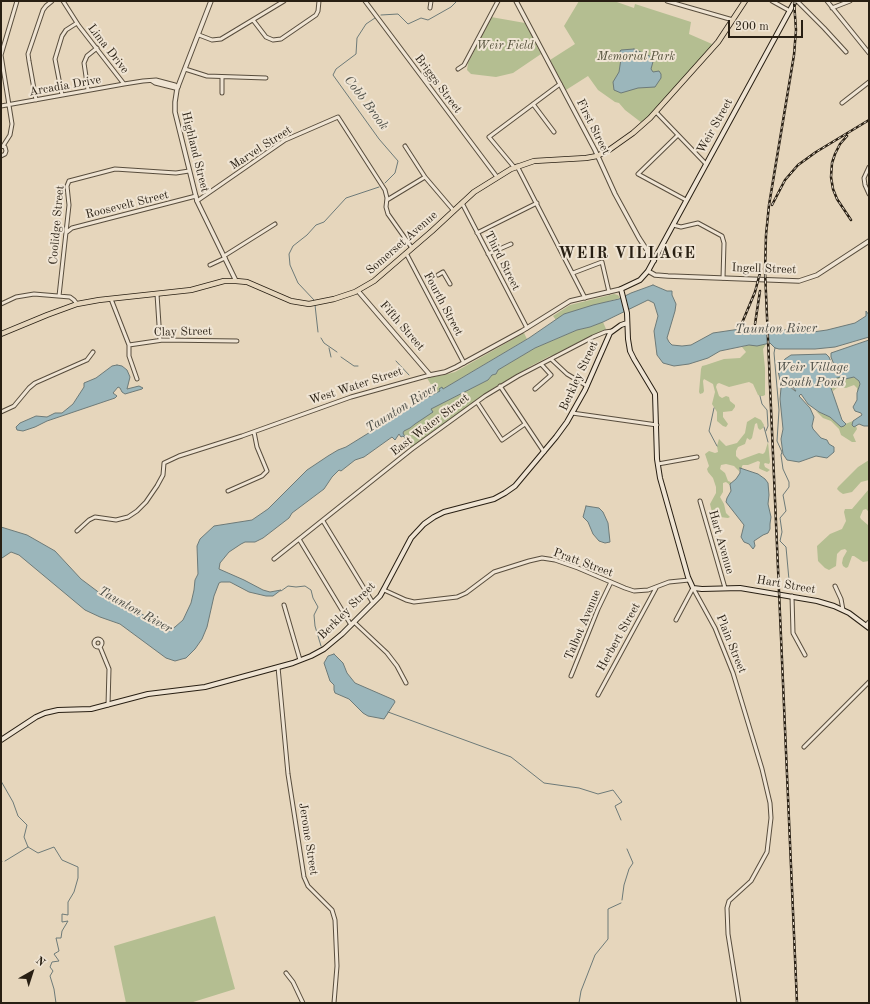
<!DOCTYPE html>
<style>
body{margin:0}
#map{position:relative;width:870px;height:1004px;overflow:hidden;background:#e6d6bc;font-family:"Old Standard TT",serif}
canvas{display:block}
.frame{position:absolute;inset:0;border:2px solid #281f13;pointer-events:none}
.north{position:absolute;left:12px;top:952px;width:40px;height:40px;-webkit-text-stroke:3px #efe4d3;paint-order:stroke;rotate:39deg;font-size:11px;font-weight:700;line-height:16px;text-align:center;color:#281f13}
.north::after{content:'';display:block;margin:auto;width:14px;height:18px;background:#281f13;clip-path:polygon(50% 0,100% 100%,50% 72%,0 100%)}
.scale{position:absolute;left:728px;top:20px;width:75px;height:18px;box-sizing:border-box;border:2px solid #281f13;border-top:0;padding-left:5px;font-size:12px;line-height:14px;white-space:nowrap;color:#281f13;-webkit-text-stroke:3px #efe4d3;paint-order:stroke}
</style>
<div id="map">
<canvas width="870" height="1004"></canvas>
<div class="frame"></div>
<div class="north">N</div>
<div class="scale">200 m</div>
</div>
<script>
const context = document.querySelector('canvas').getContext('2d');
context.lineJoin = 'round';
function fill(path, color) {
  context.fillStyle = color;
  context.fill(path, 'evenodd');
}
function toPath(rows) {
  const path = new Path2D();
  for (const r of rows) {
    if (r.length === 3) {
      path.moveTo(r[0] + r[2], r[1]);
      path.arc(r[0], r[1], r[2], 0, 2 * Math.PI);
      continue;
    }
    path.moveTo(r[0], r[1]);
    for (let i = 2; i < r.length; i += 2) path.lineTo(r[i], r[i + 1]);
  }
  return path;
}
function stroke(path, color, width, dash) {
  context.strokeStyle = color;
  context.lineWidth = width;
  context.lineCap = dash ? 'butt' : 'round';
  context.setLineDash(dash || []);
  context.stroke(path);
}
function write(font, color, halo, rows, align = 'center') {
  context.font = font + ' "Old Standard TT",serif';
  context.lineWidth = 4;
  context.setLineDash([]);
  context.textBaseline = 'middle';
  context.strokeStyle = halo;
  context.fillStyle = color;
  for (const [text, x, y, turn = 0] of rows) {
    context.save();
    context.translate(x, y);
    context.rotate((+turn || 0) * Math.PI / 180);
    context.textAlign = isNaN(turn) ? turn : align;
    if (halo) context.strokeText(text, 0, 0);
    context.fillText(text, 0, 0);
    context.restore();
  }
}
const green = toPath([
 [579,1,614,1,634,8,635,4,691,22,689,34,712,44,710,48,642,123,625,110,619,103,615,102,598,90,588,76,566,90,550,60,575,44,564,26],
 [491,17,525,23,541,54,513,73,496,77,471,74,467,70,468,63],
 [614,294,618,295,620,298,564,314,556,320,553,316,570,305],
 [603,322,606,329,557,353,556,355,550,356,529,367,528,368,492,389,411,448,403,436,405,437,403,433,405,430,410,428,415,424,432,412,431,409,488,380,492,375,496,374,498,370,535,348,577,330,590,327],
 [524,333,527,339,443,389,439,389,440,391,436,393,427,378,444,375,455,372],
 [766,344,763,349,765,368,765,395,763,396,760,396,758,395,753,384,749,382,729,387,719,383,717,384,716,387,719,396,722,398,726,396,729,397,730,401,735,405,735,407,732,411,723,412,723,417,728,424,726,427,723,426,717,421,717,412,712,404,715,392,713,384,704,379,703,381,704,391,703,393,700,394,699,392,701,369,702,366,706,365,724,359,740,358,746,352,742,347,749,345],
 [840,377,845,379,853,377,858,379,860,384,857,393,857,388,854,385,846,388,838,387,833,391,831,387,833,379],
 [816,411,830,417,840,426,853,421,852,423,854,427,856,426,857,429,853,435,856,442,852,442,841,435,839,429,831,421,823,418],
 [755,417,761,420,764,425,763,428,760,430,758,428,757,423,755,424,752,438,750,440,747,438,745,444,738,447,736,451,736,456,740,460,759,453,763,454,765,452,768,442,770,462,769,464,765,463,764,464,765,467,770,470,767,472,760,469,759,468,760,462,758,461,748,465,743,465,742,466,742,468,739,469,739,471,734,466,726,464,721,465,720,469,725,473,728,481,731,482,730,485,726,482,723,483,723,492,720,497,724,504,726,513,730,517,728,518,720,517,719,521,717,521,713,516,710,504,716,493,716,487,713,478,708,472,707,469,709,466,705,454,709,451,715,453,718,452,717,446,719,439,726,446,737,443,745,433,747,422],
 [869,460,869,480,861,482,852,492,843,494,840,492,837,489,838,487,858,467],
 [869,489,869,512,866,509,863,510,860,517,861,519,868,525,869,528,869,561,863,562,854,556,852,556,848,567,846,568,843,566,842,563,843,558,847,551,845,549,841,550,837,554,836,566,829,570,825,568,818,561,817,546,830,534,842,529,846,521,844,512,845,509,852,509],
 [215,916,235,989,190,1003,126,1003,114,946]
]);
const water = toPath([
 [634,49,654,58,651,69,653,72,659,71,661,74,661,78,655,87,638,88,621,93,614,90,613,82,619,72,621,59,620,51,621,50,634,49],
 [653,285,667,291,672,291,672,295,676,304,675,311,667,338,669,342,672,345,682,346,691,345,713,333,740,329,744,330,754,329,762,331,785,330,794,332,813,332,827,330,855,323,866,316,866,311,869,315,869,337,835,347,815,349,779,349,775,348,770,343,757,346,749,345,720,351,708,358,689,364,674,366,663,363,657,355,654,331,658,316,654,303,648,300,603,322,590,327,577,330,535,348,498,370,496,374,492,375,488,380,431,409,433,412,415,424,410,428,404,431,403,433,406,439,403,436,401,437,399,434,395,440,392,437,364,457,355,460,341,471,339,470,332,477,324,489,292,513,289,518,263,538,255,542,245,542,241,544,229,552,220,563,219,569,244,580,263,590,270,592,281,590,273,596,266,596,249,592,230,582,221,582,219,583,214,596,207,627,202,639,195,649,186,658,182,659,175,661,166,658,120,624,100,617,85,610,19,555,11,552,2,558,1,556,1,527,27,535,55,551,81,579,105,597,126,604,156,623,156,624,169,631,175,627,183,620,191,603,194,590,195,580,198,574,197,546,200,539,214,526,252,520,268,509,307,470,328,456,338,450,346,447,422,400,440,391,439,389,442,387,443,389,529,338,564,314,593,305,619,299,631,293,653,285],
 [869,340,869,426,864,426,859,424,854,427,852,425,853,421,862,415,861,413,855,411,853,407,857,400,857,393,860,384,859,381,854,377,845,379,840,377,834,379,831,388,842,420,846,424,844,426,841,427,830,417,819,412,808,404,801,394,799,396,810,408,814,417,812,426,813,429,821,438,827,440,829,444,834,447,834,452,827,458,816,456,799,462,787,460,783,454,781,439,783,429,780,399,781,388,785,385,788,385,795,391,796,391,792,386,783,383,780,380,778,371,781,365,785,359,791,355,826,354,829,357,836,374,837,372,831,357,831,353,869,340],
 [117,365,122,366,127,370,130,377,127,389,139,386,143,388,142,389,125,394,122,392,120,388,118,387,113,393,117,396,115,398,47,421,35,427,23,431,17,430,16,427,20,423,36,416,47,417,55,413,62,413,73,404,84,387,84,383,96,378,112,366,117,365],
 [740,468,758,474,765,479,768,483,769,495,768,504,771,517,770,524,770,529,768,533,763,535,754,541,755,546,753,549,749,544,744,542,741,537,744,525,726,502,727,498,731,491,730,484,736,479,740,473,740,468],
 [586,506,599,508,603,512,608,523,610,542,605,543,599,541,593,534,588,522,583,517,586,506],
 [334,654,343,663,347,673,355,683,394,700,395,702,384,719,368,716,363,713,349,699,335,693,334,690,334,685,330,681,324,663,328,656,334,654]
]);
const stream = toPath([
 [381,15,398,14,408,24,421,18,428,20,451,7,457,1],
 [375,18,366,24,357,38,356,54,336,69,333,75,379,139,398,161,395,173,385,183],
 [314,300,298,283,290,265,289,254,293,246,307,235,316,225,324,222,346,198,379,187],
 [315,305,318,332],
 [321,338,324,343,337,352],
 [329,348,331,357],
 [775,348,774,353,779,410,777,441,782,452,781,455,783,469,789,482,789,487,783,495,786,511,780,518,782,532,780,541,786,547,789,580,794,589],
 [341,357,354,366,358,366],
 [396,361,409,375],
 [760,396,762,404,767,410,768,426,766,431],
 [714,408,709,431,717,446],
 [764,427,768,442],
 [281,591,288,586,296,587,305,586,311,590,313,598,318,607,314,615,315,626,321,646],
 [388,712,511,757,544,783,579,788,598,794,613,790,622,802,615,806,621,820],
 [1,781,13,802,18,816,27,825,24,837,28,847,38,853,54,847,62,860,78,867,78,878,74,892,68,902,68,915,62,914,62,922,68,921,62,931,61,938,56,938,59,951,54,954,59,961,52,962,50,967,53,971,50,976,54,989,56,1003],
 [5,861,28,847],
 [1,863,2,862],
 [622,900,624,885,629,869,633,863,627,849],
 [579,1003,581,991,595,955,608,939,608,909,621,903]
]);
const minor = toPath([
 [63,1,79,26,124,84,143,81,156,80,175,85,178,87],
 [365,1,497,177],
 [667,1,733,20],
 [772,1,790,11],
 [797,1,824,28,846,52],
 [827,1,869,53],
 [430,8,431,1],
 [832,8,850,1],
 [253,20,266,37,273,40,281,39,316,15,318,11,319,1],
 [199,35,212,40,221,39,284,1],
 [185,69,207,76,266,78],
 [458,69,464,65,498,1],
 [152,81,155,83,175,88,178,87],
 [88,90,84,63,87,56,97,48],
 [222,93,222,77],
 [62,95,55,59,62,36,66,30,77,23],
 [36,100,29,61,28,54,43,10,46,6,52,1],
 [842,103,869,82],
 [533,104,554,132],
 [1,106,124,84],
 [656,112,706,164],
 [678,135,638,174,686,200],
 [1,146,5,147,6,151,5,154,1,156],
 [3,146,10,135,12,124,1,55,17,1],
 [405,146,425,177,454,211],
 [517,166,585,298],
 [514,167,489,137,560,84],
 [869,167,864,178,865,185,869,194],
 [387,200,425,177],
 [197,201,285,140,338,117,385,190,387,198,386,207,388,214,412,248],
 [462,203,527,328],
 [673,225,681,227,698,223,722,236,724,243,723,278],
 [67,232,72,228,196,196],
 [477,233,537,203],
 [406,253,464,363],
 [488,254,511,244],
 [224,256,275,224],
 [210,265,225,258],
 [573,273,602,262,609,292],
 [438,275,443,272,450,284],
 [157,294,160,340],
 [59,296,69,205,67,186,69,181,115,169,176,173,189,171],
 [111,299,129,345,129,356,137,379],
 [1,304,16,297,34,294,70,297,74,300,77,304],
 [129,345,163,340,237,341],
 [551,359,567,374,587,386],
 [500,386,544,452],
 [535,389,551,375,541,364],
 [477,402,502,440,525,424],
 [1,412,14,406,29,388,35,383,87,360,93,352],
 [572,413,657,425],
 [658,464,697,457],
 [228,491,262,476,267,471,257,447,254,432],
 [700,501,725,588],
 [323,521,373,603],
 [77,531,89,520,95,517,116,520,128,517,137,511,146,502,157,486,163,475,164,463,179,456,242,436,351,397,430,375],
 [299,539,351,625],
 [274,559,412,449,485,396,518,376,593,337,605,332,612,331],
 [835,586,841,599,843,610],
 [384,590,406,600,414,602,457,597,466,593,494,572,529,561,542,558,555,560,578,568,625,588,634,591,648,590,669,582,689,580],
 [792,596,793,633,805,655],
 [284,605,300,660],
 [676,620,693,588,715,628,733,673,762,769,770,803,771,818,767,852,751,881,729,901,727,908,728,934,739,1003],
 [354,622,387,653,397,666,406,683],
 [866,625,869,622],
 [98,643,4],
 [100,647,109,669,108,705],
 [278,667,288,774,304,877,308,886,332,910,335,920,337,966,334,1003],
 [571,676,598,609,611,582],
 [598,695,656,588],
 [804,747,869,682],
 [286,973,293,982,303,1003]
]);
const tertiary = toPath([
 [211,1,177,89,175,102,175,112,197,201,236,281],
 [516,1,595,150,615,194,639,238,654,261],
 [648,271,655,275,668,276,799,281,817,275,869,241],
 [358,291,430,375,445,372,456,367,522,331,570,301,621,289]
]);
const secondary = toPath([
 [795,1,648,271,640,280,621,289,627,313,628,339,630,351,634,359,655,394,657,459,660,478,688,577,693,588,702,589,740,588,817,601,834,606,849,613,869,628],
 [1,740,36,717,45,713,58,710,91,709,148,694,205,687,293,663,311,656,324,649,342,634,380,596,385,587,411,538,424,524,434,517,444,512,494,499,505,493,515,486,556,437,567,422,585,390,610,333,621,325,627,323]
]);
const primary = toPath([
 [1,334,47,315,77,304,99,300,191,290,224,281,236,281,247,282,291,301,309,304,334,299,355,292,374,281,432,231,474,192,511,169,534,161,586,158,597,156,609,150,633,133,650,118,718,42,745,1]
]);
const rail = toPath([
 [794,1,796,30,794,55,769,205,766,235,765,271,797,1003],
 [847,136,840,144,835,154,832,163,831,177,833,189,837,199,851,220],
 [772,205,785,180,798,165,816,152,869,120],
 [742,323,755,292,761,269],
 [755,324,760,291]
]);
const parkNames = [
 ["Weir Field",505,46],
 ["Memorial Park",636,57]
];
const streetNames = [
 ["Lima Drive",108,49,52],
 ["Briggs Street",438,84,53],
 ["Arcadia Drive",65,86,-10],
 ["Weir Street",715,126,-61],
 ["First Street",593,127,63],
 ["Marvel Street",261,148,-33],
 ["Highland Street",195,152,76],
 ["Roosevelt Street",127,205,-14],
 ["Coolidge Street",57,225,-85],
 ["Somerset Avenue",402,243,-41],
 ["Third Street",502,261,63],
 ["Ingell Street",764,269,2],
 ["Fourth Street",443,304,62],
 ["Fifth Street",402,326,49],
 ["Clay Street",183,332,-1],
 ["Berkley Street",579,376,-65],
 ["West Water Street",356,386,-18],
 ["East Water Street",430,425,-37],
 ["Hart Avenue",721,542,74],
 ["Pratt Street",583,563,20],
 ["Hart Street",786,585,10],
 ["Berkley Street",347,611,-45],
 ["Talbot Avenue",583,625,-67],
 ["Herbert Street",619,637,-61],
 ["Plain Street",731,644,68],
 ["Jerome Street",308,839,81]
];
const waterNames = [
 ["Cobb Brook",366,103,53],
 ["Taunton River",776,329,-1],
 ["Weir Village",812,368],
 ["South Pond",812,383],
 ["Taunton River",402,408,-32],
 ["Taunton River",135,610,29]
];
const districtNames = [
 ["WEIR VILLAGE",627,254]
];
fill(green, '#b4be91');
fill(water, '#9bb6bb');
stroke(water, '#6d7a78', 1);
stroke(stream, '#6d7a78', 1);
stroke(minor, '#584d3d', 5);
stroke(tertiary, '#584d3d', 5.5);
stroke(secondary, '#281f13', 6);
stroke(primary, '#281f13', 6);
stroke(minor, '#efe4d3', 3);
stroke(tertiary, '#efe4d3', 3.5);
stroke(secondary, '#efe4d3', 4);
stroke(primary, '#e6d6bc', 4.5);
stroke(rail, '#281f13', 2.5);
stroke(rail, '#efe4d3', 1, [3]);
write('italic 12px', '#524f39', '#efe4d3', parkNames);
write('12px', '#281f13', '#efe4d3', streetNames);
write('italic 13px', '#4a4c45', '#efe4d3', waterNames);
context.letterSpacing = '1px';
write('bold 16px', '#281f13', '#efe4d3', districtNames);
context.letterSpacing = '0px';
</script>
